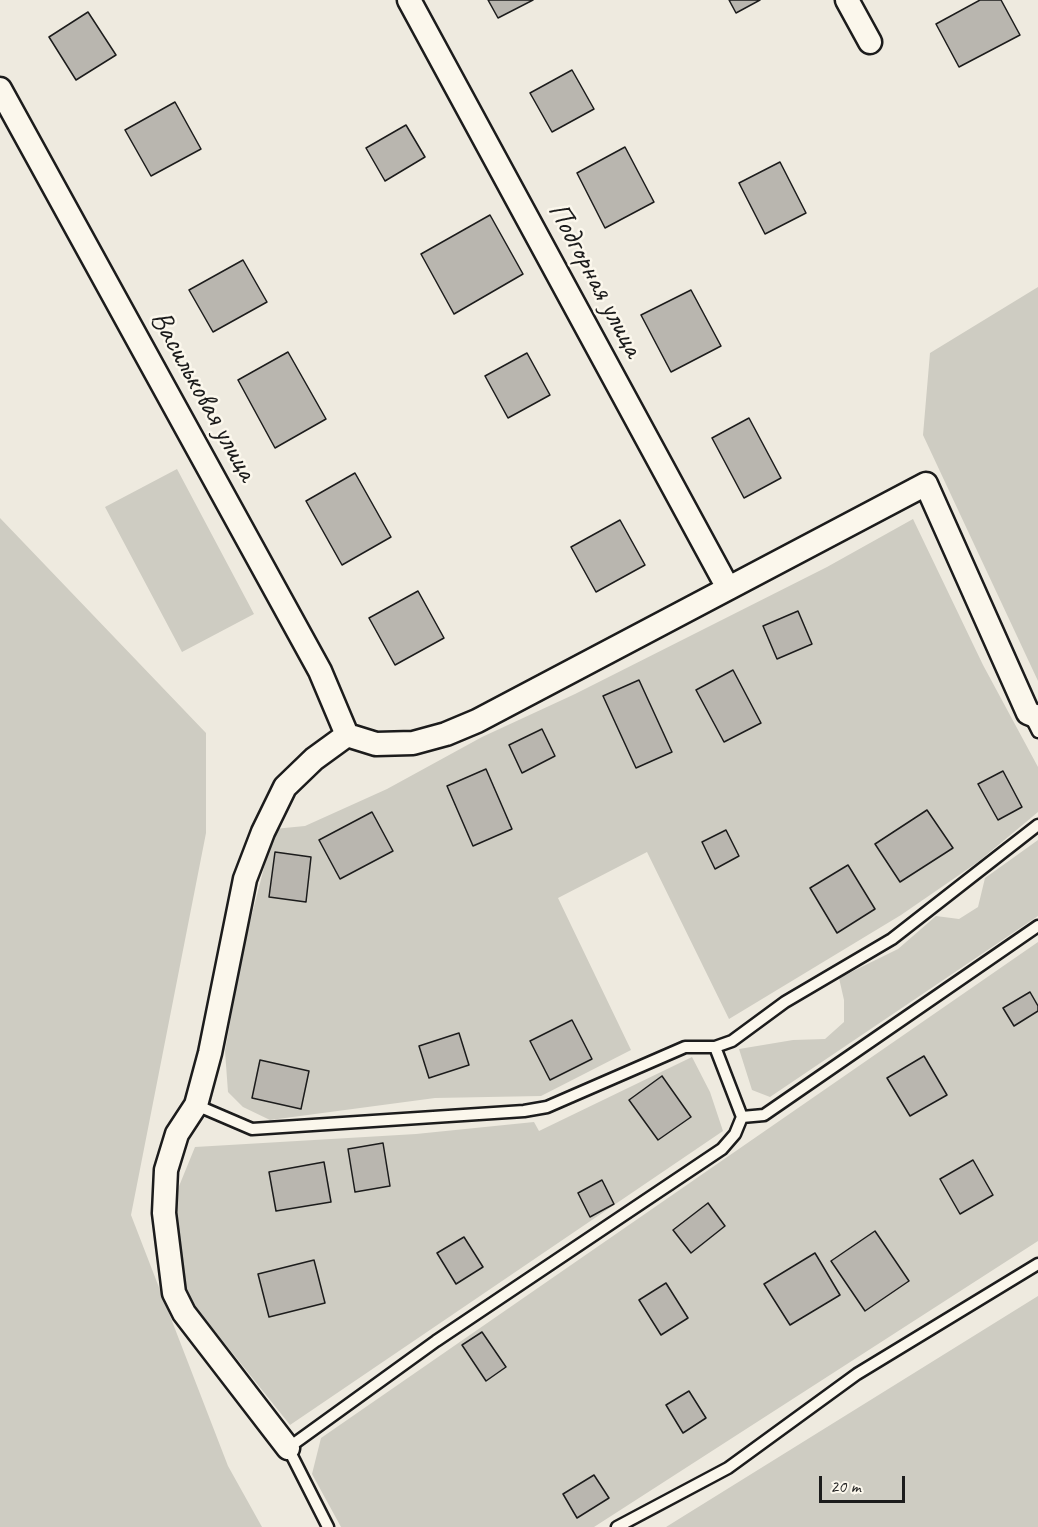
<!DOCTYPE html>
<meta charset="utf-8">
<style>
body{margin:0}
#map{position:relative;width:1038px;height:1527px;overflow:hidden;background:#eeeadf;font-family:Caveat,sans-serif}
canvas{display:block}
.scale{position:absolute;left:819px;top:1476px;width:86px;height:27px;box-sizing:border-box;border:3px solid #1c1c1c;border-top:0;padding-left:8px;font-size:18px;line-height:21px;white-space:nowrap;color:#1c1c1c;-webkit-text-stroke:4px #fbf7ec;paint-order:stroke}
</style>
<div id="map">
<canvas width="1038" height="1527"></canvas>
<div class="scale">20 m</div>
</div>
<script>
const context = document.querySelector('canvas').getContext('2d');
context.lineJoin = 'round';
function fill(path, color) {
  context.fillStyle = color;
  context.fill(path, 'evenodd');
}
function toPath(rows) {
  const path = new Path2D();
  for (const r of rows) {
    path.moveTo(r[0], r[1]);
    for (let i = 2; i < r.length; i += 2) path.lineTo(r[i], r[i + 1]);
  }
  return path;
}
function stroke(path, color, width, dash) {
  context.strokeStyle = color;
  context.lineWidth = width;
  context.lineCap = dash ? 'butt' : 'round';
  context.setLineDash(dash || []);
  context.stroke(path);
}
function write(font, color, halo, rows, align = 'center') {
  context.font = font + ' Caveat,sans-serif';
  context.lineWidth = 5;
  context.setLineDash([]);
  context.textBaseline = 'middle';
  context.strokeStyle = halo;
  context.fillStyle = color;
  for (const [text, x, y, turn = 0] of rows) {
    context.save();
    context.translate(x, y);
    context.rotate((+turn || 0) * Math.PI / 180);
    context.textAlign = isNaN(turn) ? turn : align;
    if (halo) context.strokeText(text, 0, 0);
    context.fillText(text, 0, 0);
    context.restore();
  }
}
const green = toPath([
 [1038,287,1038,681,923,435,930,353],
 [177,469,254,614,182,652,105,507],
 [0,518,206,733,206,833,131,1215,228,1466,262,1527,0,1527],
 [913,519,983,665,1038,767,1038,812,978,862,901,915,729,1019,647,852,558,898,631,1050,541,1096,435,1098,270,1120,243,1107,228,1092,225,1051,243,949,274,829,305,826,387,789,482,737,575,694,827,567],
 [1038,840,1038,916,770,1097,752,1090,739,1049,793,1040,825,1039,844,1022,844,1000,839,978,898,949,936,916,959,919,978,907,985,878],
 [1038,942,1038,1241,594,1527,341,1527,312,1474,321,1438],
 [692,1057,710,1092,723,1131,290,1425,186,1295,175,1196,195,1147,416,1134,534,1122,539,1131],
 [1038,1296,1038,1527,666,1527]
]);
const building = toPath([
 [488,0,533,0,498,18,488,0],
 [729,0,760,0,736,13,729,0],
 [980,0,1001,0,1020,35,959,67,936,24,980,0],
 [88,12,116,55,76,80,49,37,88,12],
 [572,70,594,109,552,132,530,93,572,70],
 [175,102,201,149,151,176,125,130,175,102],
 [406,125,425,157,385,181,366,148,406,125],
 [625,147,654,202,605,228,577,173,625,147],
 [780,162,806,213,765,234,739,183,780,162],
 [490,215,523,274,454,314,421,254,490,215],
 [243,260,267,302,213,332,189,290,243,260],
 [691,290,721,346,671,372,641,315,691,290],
 [288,352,326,419,275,448,238,380,288,352],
 [527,353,550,395,508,418,485,376,527,353],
 [749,418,781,478,744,498,712,438,749,418],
 [355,473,391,537,342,565,306,501,355,473],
 [620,520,645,565,596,592,571,547,620,520],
 [418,591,444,638,395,665,369,618,418,591],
 [798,611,812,644,777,659,763,626,798,611],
 [733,670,761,723,724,742,696,690,733,670],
 [639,680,672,752,636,768,603,696,639,680],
 [542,729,555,756,522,773,509,745,542,729],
 [486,769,512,829,473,846,447,786,486,769],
 [1003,771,1022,807,998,820,978,784,1003,771],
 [927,810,953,848,900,882,875,844,927,810],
 [372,812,393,851,340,879,319,840,372,812],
 [726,830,739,856,715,869,702,842,726,830],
 [275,852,311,857,306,902,269,897,275,852],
 [848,865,875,909,837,933,810,888,848,865],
 [1030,992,1038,1006,1038,1011,1014,1026,1003,1008,1030,992],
 [572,1020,592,1059,550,1080,530,1041,572,1020],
 [459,1033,469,1065,429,1078,419,1046,459,1033],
 [924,1056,947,1095,910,1116,887,1078,924,1056],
 [260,1060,309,1071,301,1109,252,1098,260,1060],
 [662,1076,691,1117,658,1140,629,1100,662,1076],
 [383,1143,390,1186,355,1192,348,1149,383,1143],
 [973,1160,993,1195,960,1214,940,1179,973,1160],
 [324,1162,331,1202,276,1211,269,1172,324,1162],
 [602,1180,614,1204,590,1217,578,1193,602,1180],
 [708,1203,725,1226,691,1253,673,1230,708,1203],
 [875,1231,909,1281,865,1311,831,1261,875,1231],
 [464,1237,483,1267,456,1284,437,1253,464,1237],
 [815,1253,840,1295,790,1325,764,1284,815,1253],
 [314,1260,325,1303,269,1317,258,1274,314,1260],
 [666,1283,688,1318,661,1335,639,1300,666,1283],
 [482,1332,506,1367,486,1381,462,1345,482,1332],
 [689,1391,706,1418,683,1433,666,1405,689,1391],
 [594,1475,609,1498,577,1518,563,1494,594,1475]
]);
const lane = toPath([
 [1030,716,1038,732],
 [196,1105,252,1129,524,1111,547,1107,685,1047,715,1047,732,1041,785,1002,892,939,1038,825],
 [742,1117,764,1115,1038,926],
 [328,1527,288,1448,436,1341,722,1149,735,1134,742,1117,715,1047],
 [617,1527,728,1468,857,1374,1038,1264]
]);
const street = toPath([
 [409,0,728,588],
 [847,0,870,42],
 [0,89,320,671,347,735],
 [347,735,376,744,413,743,446,734,477,721,926,484,1028,713,1038,717],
 [288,1448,184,1313,174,1293,164,1213,166,1170,177,1134,196,1105,210,1053,245,879,263,832,285,787,314,759,347,735]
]);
const streetNames = [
 ["Подгорная улица",595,280,62],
 ["Васильковая улица",203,396,61]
];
fill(green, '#ceccc2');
fill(building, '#b9b6af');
stroke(building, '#1c1c1c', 1.5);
stroke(lane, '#1c1c1c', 15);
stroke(street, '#1c1c1c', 27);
stroke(lane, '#fbf7ec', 10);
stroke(street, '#fbf7ec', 22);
write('30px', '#1c1c1c', '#fbf7ec', streetNames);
</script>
